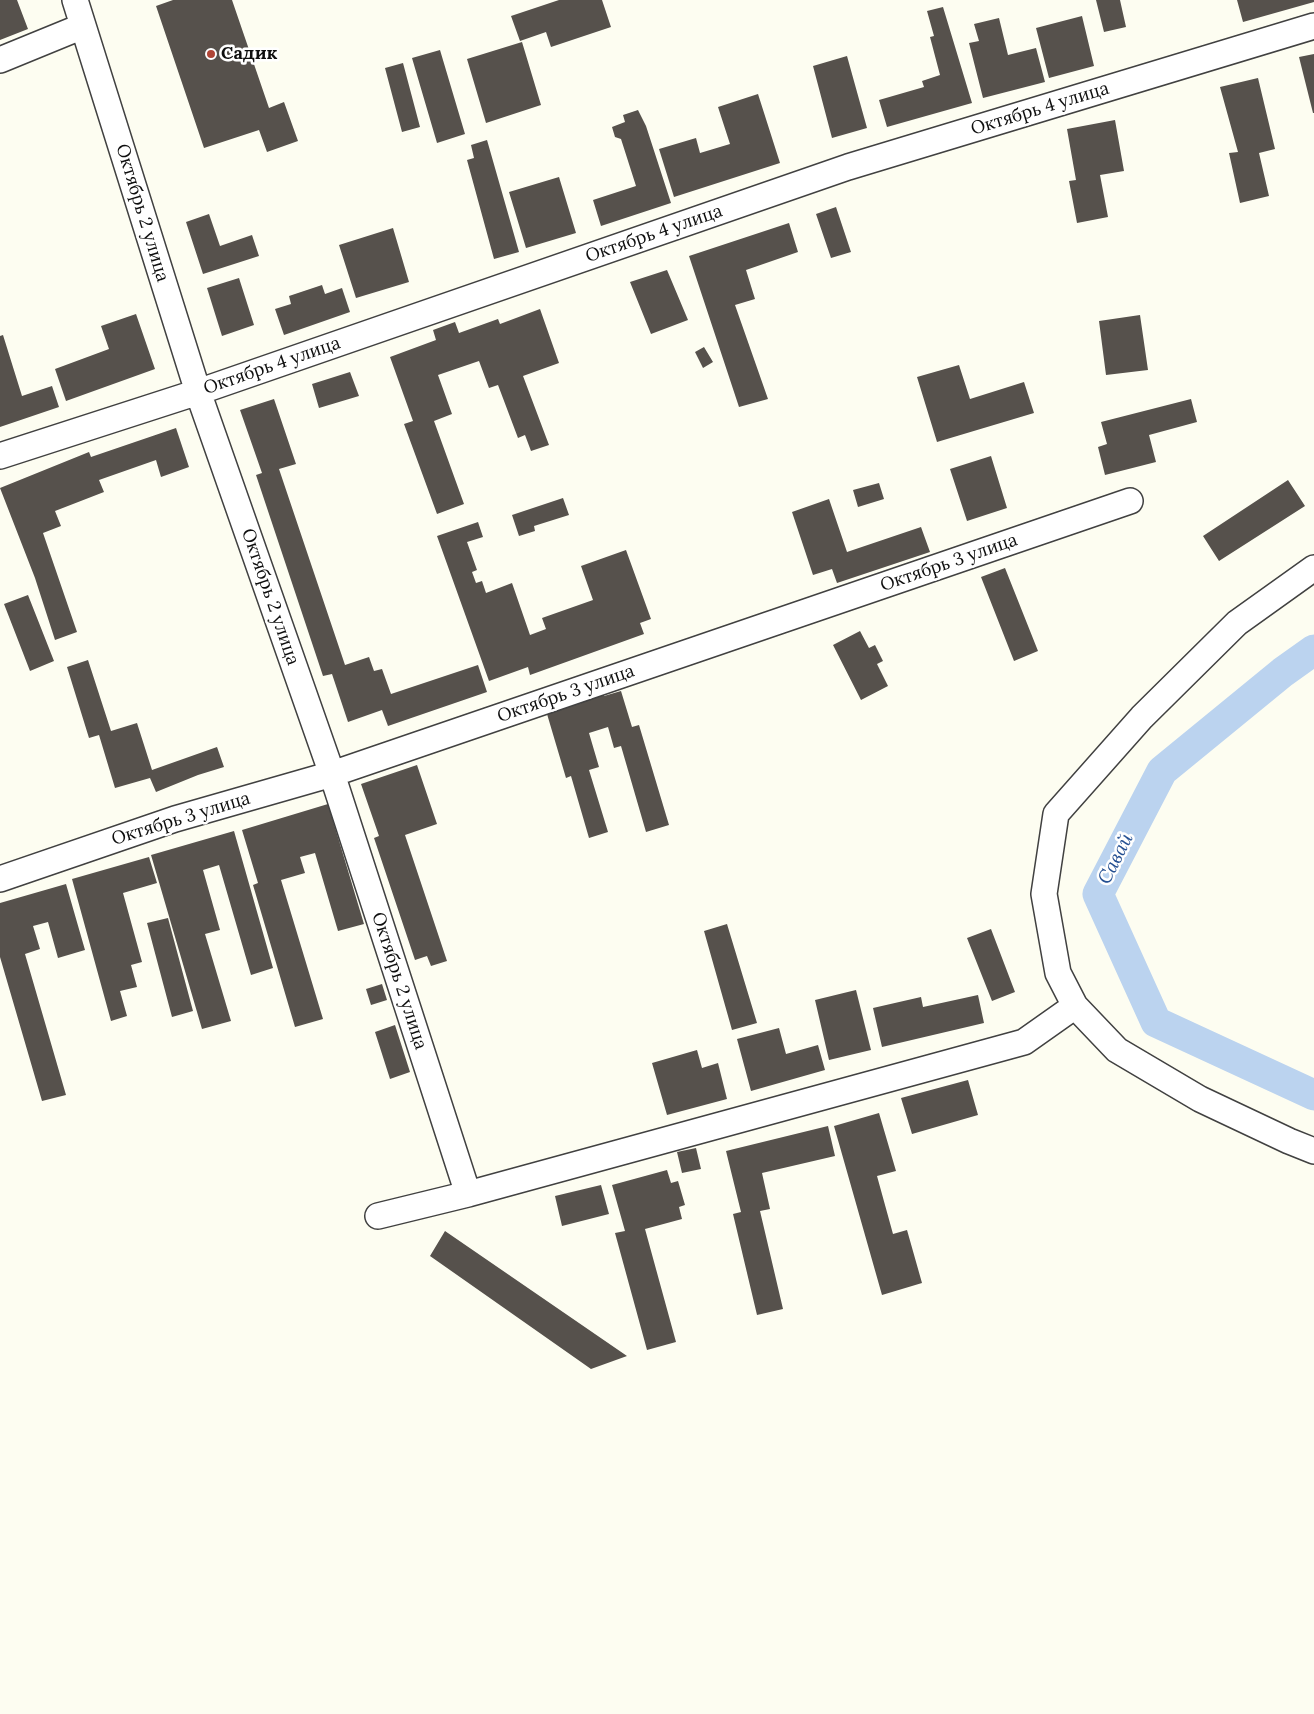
<!DOCTYPE html>
<meta charset="utf-8">
<style>
body{margin:0}
canvas{display:block;background:#fdfdf1}
</style>
<canvas width="1314" height="1714"></canvas>
<script>
const context = document.querySelector('canvas').getContext('2d');
context.lineJoin = 'round';
function toPath(rows) {
  const path = new Path2D();
  for (const r of rows) {
    path.moveTo(r[0], r[1]);
    for (let i = 2; i < r.length; i += 2) path.lineTo(r[i], r[i + 1]);
  }
  return path;
}
function stroke(path, color, width, dash) {
  context.strokeStyle = color;
  context.lineWidth = width;
  context.lineCap = dash ? 'butt' : 'round';
  context.setLineDash(dash || []);
  context.stroke(path);
}
function fill(path, color) {
  context.fillStyle = color;
  context.fill(path, 'evenodd');
}
function write(font, color, halo, rows, align = 'center') {
  context.font = font + ' Lora,serif';
  context.lineWidth = 5;
  context.setLineDash([]);
  context.textBaseline = 'middle';
  context.strokeStyle = halo;
  context.fillStyle = color;
  for (const [text, x, y, turn = 0] of rows) {
    context.save();
    context.translate(x, y);
    context.rotate((+turn || 0) * Math.PI / 180);
    context.textAlign = isNaN(turn) ? turn : align;
    if (halo) context.strokeText(text, 0, 0);
    context.fillText(text, 0, 0);
    context.restore();
  }
}
const canal = toPath([
 [1314,650,1283,672,1162,771,1098,894,1156,1022,1314,1095]
]);
const building = toPath([
 [0,0,17,0,28,29,0,40],
 [173,0,232,0,269,108,284,102,298,141,267,152,259,130,204,148,156,6],
 [559,0,602,0,611,27,551,47,546,32,520,41,511,16],
 [1096,0,1120,0,1126,27,1104,32],
 [1237,0,1314,0,1314,2,1243,22],
 [943,7,972,103,887,127,879,100,924,87,922,81,940,75,930,37,934,36,927,11],
 [1082,16,1094,66,1049,78,1036,28],
 [999,18,1008,55,1036,48,1045,82,983,98,969,43,979,41,974,24],
 [522,42,541,105,486,123,467,59],
 [440,50,465,134,437,143,412,58],
 [1314,54,1314,113,1313,113,1299,57],
 [847,56,867,128,832,138,813,66],
 [403,63,420,127,402,132,385,68],
 [1258,78,1275,149,1259,153,1269,196,1240,203,1229,153,1238,152,1220,87],
 [758,94,780,163,674,197,659,149,696,138,700,153,730,144,718,107],
 [638,110,646,126,671,203,601,226,593,200,636,186,621,139,615,137,612,127,625,122,623,115],
 [1115,120,1124,171,1100,175,1108,217,1077,223,1069,181,1076,180,1067,129],
 [487,140,519,252,494,259,467,160,474,158,471,145],
 [559,177,576,233,526,248,509,192],
 [836,207,851,252,831,258,816,214],
 [209,214,220,246,252,235,259,256,203,274,186,222],
 [789,223,798,252,746,270,755,299,735,305,768,399,739,407,689,256],
 [393,228,409,282,356,298,339,245],
 [667,270,688,320,651,334,630,282],
 [239,278,254,325,222,336,207,288],
 [322,285,325,294,342,288,350,312,284,335,275,309,291,304,289,296],
 [540,309,559,363,523,376,549,445,531,451,525,435,518,438,498,385,489,388,479,361,438,375,452,414,434,421,464,504,437,514,404,424,413,421,390,357,436,340,433,330,455,322,459,333,498,319,500,324],
 [136,314,155,369,66,401,55,369,109,349,101,326],
 [1140,315,1148,370,1106,375,1099,321],
 [3,335,22,396,52,386,59,407,0,427,0,336],
 [704,347,713,362,703,368,695,352],
 [959,365,970,399,1024,382,1034,413,937,442,917,377],
 [350,372,359,396,319,408,312,384],
 [274,399,296,464,279,469,345,665,369,657,374,671,382,669,391,694,478,665,487,692,388,726,382,710,348,722,332,674,323,676,256,475,262,473,240,410],
 [1191,399,1197,422,1149,435,1156,462,1105,475,1098,447,1107,444,1101,422],
 [176,428,189,467,161,477,156,460,99,480,104,492,55,511,61,526,43,533,77,632,55,640,35,578,0,488,89,452,91,457],
 [991,456,1007,508,967,521,950,469],
 [1288,480,1305,506,1219,561,1203,536],
 [879,483,884,499,858,507,853,490],
 [563,498,569,515,534,526,535,531,519,536,512,515],
 [829,499,847,552,921,527,930,552,837,583,832,569,813,575,792,512],
 [478,522,483,537,467,542,477,570,472,572,476,583,482,581,486,593,512,583,530,635,546,629,542,618,593,600,581,566,626,550,651,619,640,623,644,634,530,675,528,667,489,681,437,536],
 [1005,568,1038,651,1014,661,981,577],
 [28,595,54,661,30,671,4,604],
 [860,631,869,648,875,645,883,661,877,664,888,686,861,700,833,645],
 [88,660,111,731,137,723,152,770,217,747,224,767,198,775,156,792,150,778,115,788,99,735,89,738,67,667],
 [603,691,604,696,621,691,632,727,639,725,669,825,646,832,621,746,614,748,608,727,589,733,599,767,589,770,608,832,589,838,571,776,566,778,547,714,581,703,580,698],
 [417,765,437,824,405,835,447,961,431,966,427,956,415,960,374,838,379,836,361,784],
 [328,804,364,924,338,931,315,853,300,857,305,873,281,880,323,1019,295,1027,253,885,258,883,242,830],
 [234,831,273,968,251,975,219,865,203,870,220,930,205,934,231,1021,202,1029,151,855],
 [149,857,157,883,123,893,142,962,131,965,137,987,120,991,127,1016,111,1021,72,879],
 [66,884,85,950,58,958,48,922,33,926,40,949,25,954,66,1095,42,1101,0,957,0,903],
 [168,918,193,1011,172,1017,147,923],
 [727,924,757,1023,732,1030,704,931],
 [991,929,1015,992,992,1001,967,938],
 [382,984,387,1000,371,1005,366,989],
 [856,990,871,1050,829,1060,815,1000],
 [978,995,984,1023,882,1047,873,1008,921,997,923,1007],
 [395,1025,410,1072,390,1079,375,1032],
 [779,1028,786,1054,818,1045,825,1070,751,1091,737,1039],
 [697,1050,702,1068,718,1063,727,1099,667,1115,652,1063],
 [968,1080,978,1115,912,1134,901,1098],
 [879,1113,896,1171,877,1176,893,1234,907,1230,922,1283,882,1295,834,1126],
 [828,1126,835,1156,762,1173,770,1209,760,1211,783,1309,757,1315,733,1214,741,1212,726,1151],
 [696,1148,701,1169,682,1173,677,1152],
 [667,1170,671,1183,678,1181,685,1205,679,1207,682,1219,645,1229,676,1342,647,1350,615,1233,625,1231,612,1185],
 [601,1185,609,1214,562,1226,555,1196],
 [445,1231,627,1356,591,1369,430,1256]
]);
const minor = toPath([
 [75,0,198,392,332,774,468,1194],
 [0,60,83,26],
 [0,456,198,392,848,167,1314,26],
 [1314,568,1237,623,1142,717,1056,814,1044,894,1058,973,1075,1006,1117,1050,1200,1099,1289,1141,1314,1151],
 [0,879,175,819,332,774,1130,501],
 [378,1216,468,1194,1024,1042,1075,1006]
]);
const markers = [
 [211,54,5,"#af4536"]
];
const poiNames = [
 ["Садик",221,54]
];
const streetNames = [
 ["Октябрь 4 улица",1040,109,-17],
 ["Октябрь 2 улица",142,213,73],
 ["Октябрь 4 улица",654,234,-19],
 ["Октябрь 4 улица",272,366,-19],
 ["Октябрь 3 улица",949,563,-19],
 ["Октябрь 2 улица",270,597,71],
 ["Октябрь 3 улица",566,694,-19],
 ["Октябрь 3 улица",181,819,-17],
 ["Октябрь 2 улица",399,981,72]
];
const waterNames = [
 ["Савай",1116,859,-63]
];
stroke(canal, '#bbd3ef', 31);
fill(building, '#56514c');
stroke(minor, '#414141', 28);
stroke(minor, '#fff', 25);
for (const [x, y, r, color] of markers) {
  const dot = new Path2D();
  dot.arc(x, y, r, 0, 2 * Math.PI);
  context.fillStyle = color;
  context.fill(dot);
  stroke(dot, '#fff', 2);
}
write('bold 18px', '#0e0e0e', '#fff', poiNames, 'left');
write('18px', '#0e0e0e', '#fff', streetNames);
write('italic 19px', '#255092', '#fff', waterNames);
</script>
